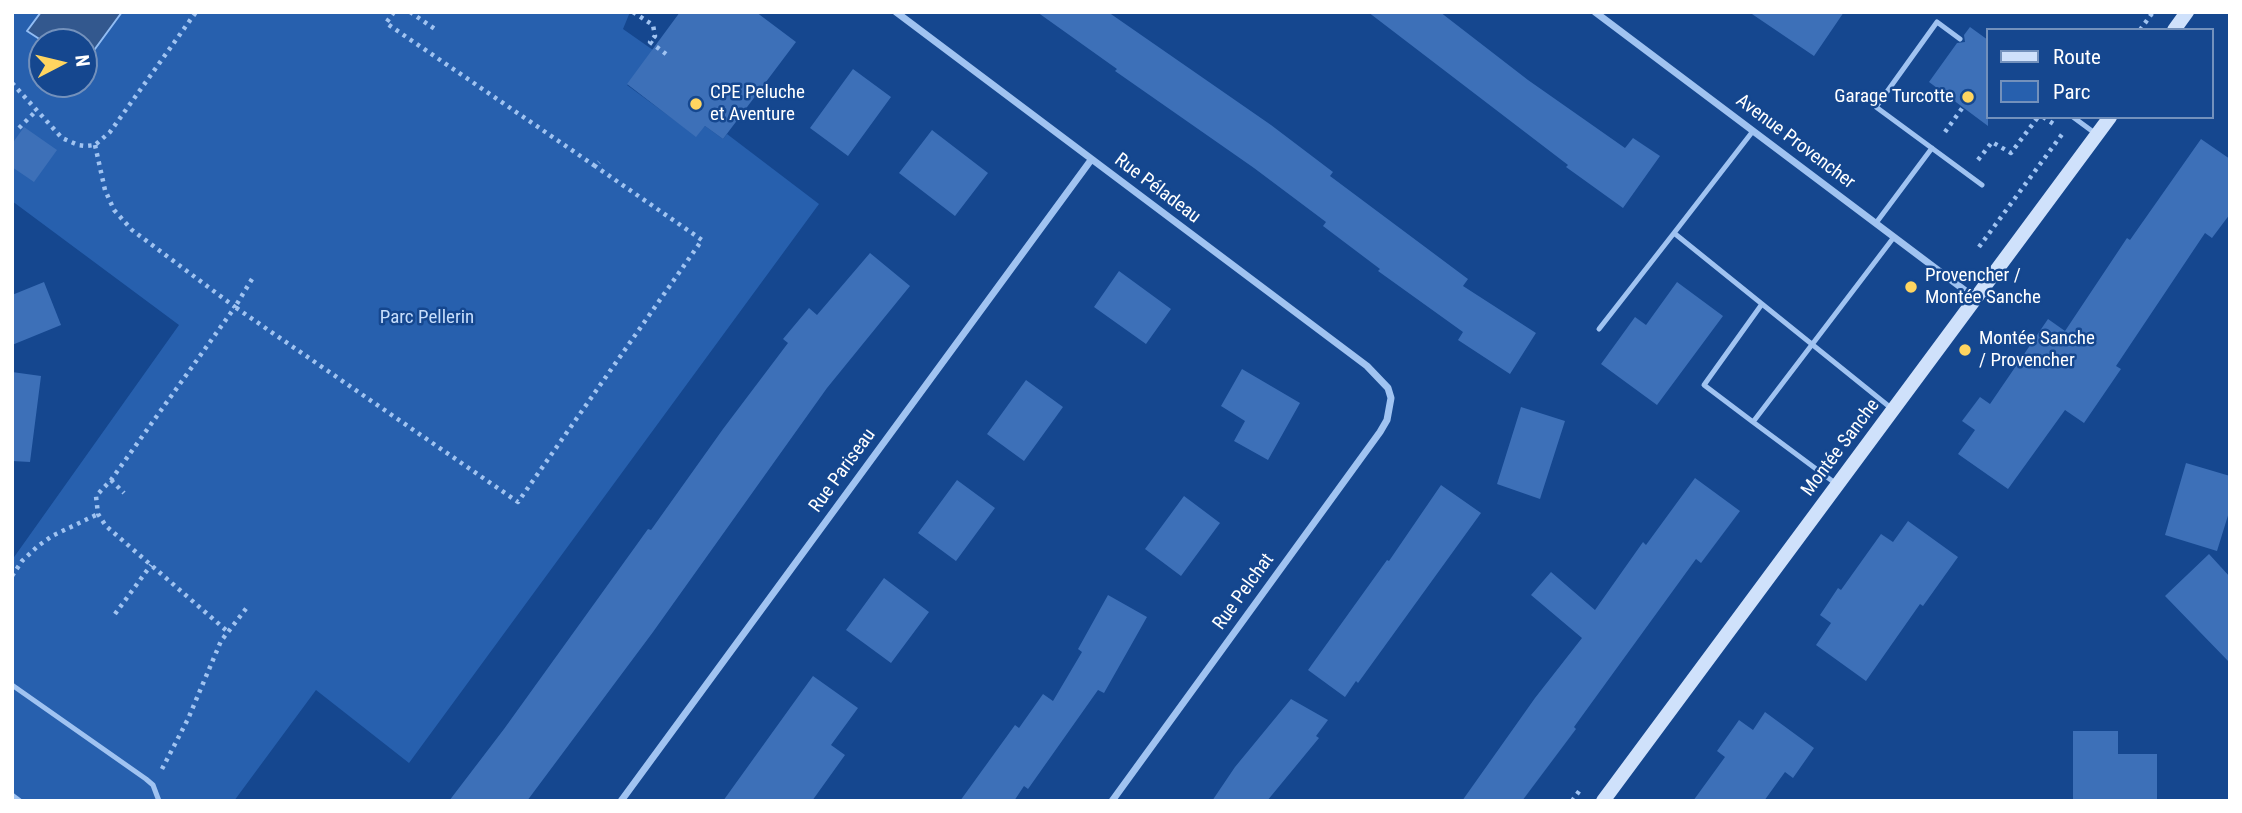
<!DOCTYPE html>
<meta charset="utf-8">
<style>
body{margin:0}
#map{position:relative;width:2242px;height:813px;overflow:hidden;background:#15478f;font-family:"Roboto Condensed",sans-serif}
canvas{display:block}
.frame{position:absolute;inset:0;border:14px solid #fff;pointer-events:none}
.legend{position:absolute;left:1986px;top:28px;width:228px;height:91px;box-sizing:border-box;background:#15478f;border:2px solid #7391bc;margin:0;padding:9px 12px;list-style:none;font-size:21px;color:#fff}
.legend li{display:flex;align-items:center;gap:14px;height:35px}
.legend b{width:35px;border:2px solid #7391bc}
.north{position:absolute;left:28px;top:28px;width:70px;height:70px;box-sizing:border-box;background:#15478f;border:2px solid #7391bc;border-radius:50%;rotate:83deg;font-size:19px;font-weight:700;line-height:28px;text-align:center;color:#fff}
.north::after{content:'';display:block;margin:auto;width:24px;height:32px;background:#ffd560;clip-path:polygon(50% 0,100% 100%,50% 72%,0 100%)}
</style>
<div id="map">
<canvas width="2242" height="813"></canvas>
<div class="frame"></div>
<ul class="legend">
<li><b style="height:9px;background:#cfe1fb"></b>Route</li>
<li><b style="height:19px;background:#2760ae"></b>Parc</li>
</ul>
<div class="north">N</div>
</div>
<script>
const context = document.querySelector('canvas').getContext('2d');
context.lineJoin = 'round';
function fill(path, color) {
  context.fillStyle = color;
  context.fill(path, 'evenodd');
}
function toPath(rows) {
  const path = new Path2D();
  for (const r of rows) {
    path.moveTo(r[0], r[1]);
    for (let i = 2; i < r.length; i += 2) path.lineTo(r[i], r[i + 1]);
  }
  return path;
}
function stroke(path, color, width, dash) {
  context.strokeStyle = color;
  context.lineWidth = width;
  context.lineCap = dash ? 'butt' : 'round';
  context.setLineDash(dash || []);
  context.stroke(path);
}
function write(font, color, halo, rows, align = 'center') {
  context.font = font + ' "Roboto Condensed",sans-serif';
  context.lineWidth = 5;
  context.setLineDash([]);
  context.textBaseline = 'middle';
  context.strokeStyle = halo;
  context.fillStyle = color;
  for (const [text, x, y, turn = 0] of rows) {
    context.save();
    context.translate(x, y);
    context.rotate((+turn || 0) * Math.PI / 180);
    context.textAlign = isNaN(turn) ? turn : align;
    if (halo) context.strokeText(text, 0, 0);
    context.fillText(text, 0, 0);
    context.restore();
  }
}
const green = toPath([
 [12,12,630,12,623,29,663,57,627,85,696,136,705,126,723,139,727,134,819,204,409,763,316,690,234,801,12,801,12,560,179,325,12,201],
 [42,42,84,42,84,84,42,84]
]);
const water = toPath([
 [41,12,122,12,84,64,84,42,44,42,27,31,41,12]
]);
const building = toPath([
 [680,12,756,12,796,42,723,139,705,126,696,137,627,84],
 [1037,12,1108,12,1271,125,1333,172,1330,176,1468,279,1463,286,1536,333,1510,374,1458,340,1463,332,1378,271,1380,269,1323,226,1326,222,1254,168,1115,71,1117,69],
 [1368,12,1440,12,1528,80,1625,148,1633,138,1660,156,1623,208,1566,167,1568,165],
 [1749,12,1844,12,1814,56],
 [1970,27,1988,40,1988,126,1929,82,1957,43,1965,42,1964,35],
 [853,69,891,97,848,156,810,128],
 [24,127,57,150,34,182,12,167,12,144],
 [932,130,988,173,955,216,899,173],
 [2201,139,2230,159,2230,214,2212,238,2205,233,2116,366,2121,369,2084,423,2065,410,2008,489,1958,454,1975,430,1962,421,1980,397,1990,404,2048,319,2065,331,2127,238,2130,240],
 [870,253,910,286,827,388,653,632,527,801,449,801,504,729,648,529,651,530,723,429,788,343,783,339,809,308,817,315],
 [1119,271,1171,309,1146,344,1094,307],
 [44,282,61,325,12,345,12,295],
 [1677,282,1723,316,1657,405,1601,364,1635,317,1646,325],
 [1242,369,1300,403,1268,460,1234,441,1245,421,1221,406],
 [12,372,41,376,30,462,12,461],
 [1026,380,1063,407,1024,461,987,434],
 [1521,407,1565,421,1540,499,1497,484],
 [2186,463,2230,476,2230,509,2217,551,2165,535],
 [1695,478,1740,511,1701,563,1696,559,1574,727,1576,729,1522,801,1462,801,1535,698,1582,638,1531,595,1551,572,1595,610,1643,542,1646,545],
 [957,480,995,508,956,561,918,533],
 [1441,485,1481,513,1358,683,1356,681,1345,697,1308,670,1387,560,1389,561],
 [1184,496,1220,523,1181,576,1145,549],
 [1908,521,1958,557,1923,606,1920,604,1866,681,1816,645,1831,623,1820,615,1838,588,1841,590,1881,534,1893,542],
 [2209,554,2230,577,2230,663,2165,596],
 [884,578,929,612,891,663,846,630],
 [1108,595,1147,617,1104,693,1098,690,1028,789,1024,786,1014,801,960,801,1015,725,1019,728,1043,694,1053,701,1082,652,1078,649],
 [813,676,858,708,831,745,845,755,812,801,723,801],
 [1291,699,1328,720,1316,736,1319,738,1267,801,1212,801,1235,767],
 [1765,712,1814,748,1793,778,1785,772,1764,801,1693,801,1725,757,1717,751,1739,720,1753,730],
 [2073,731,2118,731,2118,754,2157,754,2157,801,2073,800]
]);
const path = toPath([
 [394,12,386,23,595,166,599,162],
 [410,12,435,29],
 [633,12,653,25,655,36,650,42,666,54],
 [2140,30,2153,12],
 [12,83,62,138,78,145,86,146,95,145,110,132,196,12],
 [2043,117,2055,125],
 [19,128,37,110],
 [1945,132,1963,107],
 [95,145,105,190,114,210,132,230,235,307,111,480,96,496,98,514,106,526,227,631],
 [1978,160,1992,142,2011,153,2038,117],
 [1979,247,2063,133],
 [252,279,235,307,518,502,702,240,595,166],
 [111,480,124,493],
 [12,576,22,561,38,546,52,536,98,514],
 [115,614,151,565],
 [162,769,188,719,221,641,248,606],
 [1572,801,1580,790]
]);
const lane = toPath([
 [1960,39,1937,22,1876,107,1982,185],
 [2073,117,2096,134],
 [1753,131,1674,233,1891,408],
 [1876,223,1932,148],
 [1599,329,1674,233],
 [1753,422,1704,385,1762,304],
 [1835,483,1753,422,1894,237],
 [12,685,146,779,153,785,159,801],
 [12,795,20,801]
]);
const street = toPath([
 [896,12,1367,366,1388,388,1391,398,1387,420,1380,432,1112,801],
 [1595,12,1975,298],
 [621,801,1091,160]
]);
const secondary = toPath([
 [2174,30,2187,12],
 [1603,801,2110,117]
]);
const markers = [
 [1968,97,7,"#ffd560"],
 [696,104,7,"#ffd560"],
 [1911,287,7,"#ffd560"],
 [1965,350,7,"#ffd560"]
];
const poiNames = [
 ["CPE Peluche",710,93],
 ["et Aventure",710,115],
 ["Garage Turcotte",1954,97,"right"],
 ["Provencher /",1925,276],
 ["Montée Sanche",1925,298],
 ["Montée Sanche",1979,339],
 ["/ Provencher",1979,361]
];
const streetNames = [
 ["Avenue Provencher",1795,142,37],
 ["Rue Péladeau",1157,189,37],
 ["Montée Sanche",1841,448,-53],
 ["Rue Pariseau",843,471,-54],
 ["Rue Pelchat",1244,592,-54]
];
const parkNames = [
 ["Parc Pellerin",427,318]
];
fill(green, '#2760ae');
fill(water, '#33588e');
stroke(water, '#92bdf4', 2);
fill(building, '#3d70b8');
stroke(path, '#a0c3f1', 4.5, [3.5, 5]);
stroke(lane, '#a0c3f1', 5);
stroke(street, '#a0c3f1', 7);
stroke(secondary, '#cfe1fb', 14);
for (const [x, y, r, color] of markers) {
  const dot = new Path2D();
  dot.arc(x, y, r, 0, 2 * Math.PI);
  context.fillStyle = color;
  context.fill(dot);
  stroke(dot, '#15478f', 2.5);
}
write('19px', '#fff', '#15478f', poiNames, 'left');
write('19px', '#fff', '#15478f', streetNames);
write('19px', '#c7defc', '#15478f', parkNames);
</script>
